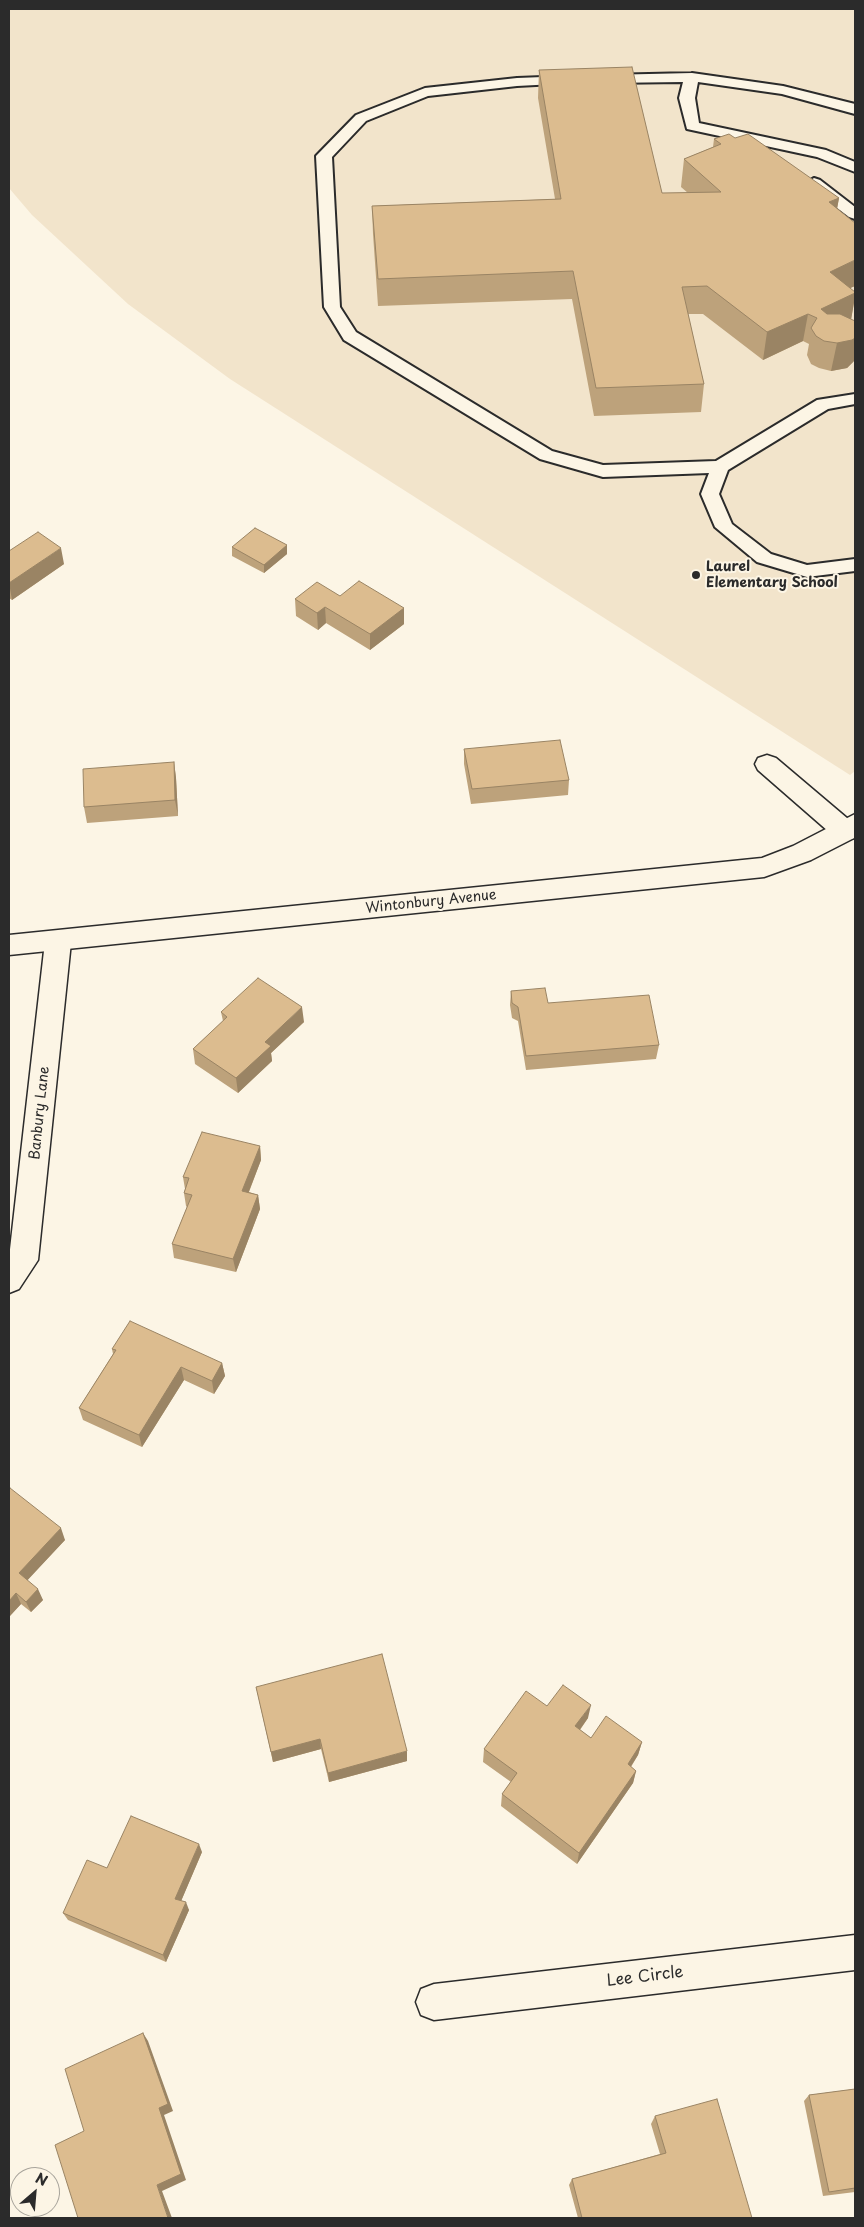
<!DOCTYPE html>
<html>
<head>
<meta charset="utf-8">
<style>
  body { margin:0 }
  #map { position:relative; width:864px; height:2227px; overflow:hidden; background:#fcf5e5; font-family:"Playpen Sans",sans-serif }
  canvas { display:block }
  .frame { position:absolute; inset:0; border:10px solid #2b2b2b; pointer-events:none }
  .north { position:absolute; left:10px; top:2167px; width:50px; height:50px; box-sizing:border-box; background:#fcf5e5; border:1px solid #a8a49b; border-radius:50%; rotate:27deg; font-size:14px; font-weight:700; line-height:20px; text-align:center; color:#2b2b2b }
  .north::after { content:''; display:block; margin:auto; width:18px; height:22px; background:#2b2b2b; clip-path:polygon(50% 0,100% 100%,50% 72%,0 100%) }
</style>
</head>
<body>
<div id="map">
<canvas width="864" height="2227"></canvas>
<div class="frame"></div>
<div class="north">N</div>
</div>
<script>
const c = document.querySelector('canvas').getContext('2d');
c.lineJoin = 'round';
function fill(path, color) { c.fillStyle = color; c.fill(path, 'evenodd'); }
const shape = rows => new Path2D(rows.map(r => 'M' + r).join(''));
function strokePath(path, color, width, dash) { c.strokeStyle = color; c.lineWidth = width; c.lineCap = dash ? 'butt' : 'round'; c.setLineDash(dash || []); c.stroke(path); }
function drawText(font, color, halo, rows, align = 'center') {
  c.font = font + ' "Playpen Sans",sans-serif'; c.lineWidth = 4; c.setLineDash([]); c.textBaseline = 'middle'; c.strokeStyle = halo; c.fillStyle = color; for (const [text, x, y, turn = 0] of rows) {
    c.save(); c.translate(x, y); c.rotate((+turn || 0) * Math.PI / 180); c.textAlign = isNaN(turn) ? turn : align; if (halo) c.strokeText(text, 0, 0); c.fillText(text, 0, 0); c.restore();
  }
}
const built = shape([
  [9,9,855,9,855,771,850,775,230,379,128,304,32,215,9,188]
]);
const service = shape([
  [692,73,783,86,855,104,855,114,782,94,698,82,695,98,699,123,826,150,855,162,855,172,817,157,687,129,679,98,683,82,606,83,599,79,606,75,692,73],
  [569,76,576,80,574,83,517,86,428,96,366,121,332,157,340,307,356,332,552,451,603,465,716,461,817,400,855,394,855,404,828,409,728,470,719,494,732,524,771,554,807,565,855,559,855,571,807,577,757,562,715,527,701,494,709,473,603,477,540,459,344,340,324,307,316,156,356,115,425,88,517,78,569,76],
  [814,178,820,180,855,207,855,219,849,217,808,186,806,183,814,178]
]);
const minor = shape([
  [767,755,776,758,854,824,854,838,845,840,836,838,758,770,755,764,758,758,767,755],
  [58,932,67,935,71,942,38,1260,19,1289,9,1293,9,1258,45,942,49,935,58,932],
  [855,1935,855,1970,434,2020,421,2015,416,2002,421,1989,434,1984,855,1935]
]);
const tertiary = shape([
  [855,814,854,838,811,860,764,877,9,955,9,935,762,858,793,846,855,814]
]);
const wall = shape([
  [539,70,662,193,688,193,681,187,684,159,713,147,714,139,735,138,839,198,837,208,855,286,850,288,855,297,851,319,854,361,847,368,831,371,819,368,811,364,807,355,809,344,803,341,763,360,703,314,688,314,704,384,701,412,594,416,572,299,378,306,373,234,372,206,555,199,538,98],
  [287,545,287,554,264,573,232,556,232,547],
  [9,551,64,564,12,600,9,598],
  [340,596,404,608,404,624,370,650,326,623,318,630,296,616,295,599],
  [464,749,569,780,568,795,471,804,464,764],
  [174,762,176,778,178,816,87,823,84,807],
  [511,991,548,1003,659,1045,656,1059,526,1070,518,1021,512,1018,510,1005],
  [221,1012,304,1022,271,1053,272,1061,238,1093,195,1064,193,1049,223,1021],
  [260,1146,261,1160,249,1192,258,1195,260,1209,236,1272,174,1258,172,1244,187,1207,186,1206,184,1193,185,1189,183,1177],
  [112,1349,222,1363,225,1376,214,1394,184,1380,142,1447,83,1420,79,1408,113,1354],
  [9,1489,65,1540,27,1580,43,1600,31,1612,21,1604,9,1617],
  [256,1687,407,1761,329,1782,321,1749,273,1762],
  [547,1706,588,1718,580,1730,591,1738,642,1742,638,1755,631,1767,636,1771,633,1783,577,1864,501,1806,502,1794,511,1782,483,1762,484,1749],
  [202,1852,181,1901,189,1910,166,1962,68,1920,63,1913,107,1868],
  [855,2089,855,2192,823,2196,804,2101,809,2095],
  [655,2116,752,2218,578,2218,569,2185,572,2179,660,2154,651,2124]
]);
const shadedWall = shape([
  [839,198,834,226,829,202],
  [855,260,855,286,825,299,830,272],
  [855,293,855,297,851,320,816,337,821,309],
  [808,314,803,341,763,360,767,332],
  [855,338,855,355,854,361,847,368,831,371,837,343],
  [287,545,287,554,264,573,264,565],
  [61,548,64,564,12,600,9,583],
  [325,607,326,623,318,630,317,613],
  [404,608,404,624,370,650,370,634],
  [174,762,176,778,178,816,175,800],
  [302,1007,304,1022,271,1053,272,1061,238,1093,236,1078,265,1042],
  [260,1146,261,1160,244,1204,242,1191],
  [258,1195,260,1209,236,1272,233,1259],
  [222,1363,225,1376,214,1394,212,1381],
  [181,1367,184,1380,142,1447,139,1435],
  [61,1528,65,1540,24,1584,19,1573],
  [38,1589,43,1600,31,1612,26,1602],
  [16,1593,21,1604,9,1617,9,1601],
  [591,1705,588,1718,573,1739,575,1726],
  [320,1739,321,1749,273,1762,271,1752],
  [642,1742,638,1755,624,1777,628,1764],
  [407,1751,407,1761,329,1782,328,1773],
  [636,1771,633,1783,577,1864,579,1853],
  [199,1844,202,1852,179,1906,175,1899],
  [186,1902,189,1910,166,1962,163,1955],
  [143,2033,148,2041,173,2111,164,2115,186,2180,162,2191,172,2218,168,2218,157,2185,159,2108]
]);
const building = shape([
  [632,67,662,193,721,192,684,159,721,144,714,139,729,134,735,138,748,134,839,198,829,202,855,223,855,260,830,272,855,292,855,293,821,309,827,314,840,314,855,321,855,338,852,340,837,343,824,341,816,336,811,328,817,318,808,314,767,332,707,286,682,287,704,384,596,388,573,271,378,279,372,206,561,199,539,70,632,67],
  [255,528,287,545,264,565,232,547,255,528],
  [38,532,61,548,9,583,9,551,38,532],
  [359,581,404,608,370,634,325,607,317,613,295,599,317,582,340,596,359,581],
  [560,740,569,780,472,789,464,749,560,740],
  [174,762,175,800,84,807,83,769,174,762],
  [258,978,302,1007,265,1042,271,1046,236,1078,193,1049,227,1017,221,1012,258,978],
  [545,988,548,1003,649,995,659,1045,526,1056,518,1007,512,1003,511,991,545,988],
  [202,1132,260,1146,242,1191,258,1195,233,1259,172,1244,192,1195,184,1193,189,1178,183,1177,202,1132],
  [130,1321,222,1363,212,1381,181,1367,139,1435,79,1408,116,1350,112,1349,130,1321],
  [10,1488,61,1528,19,1573,38,1589,26,1602,16,1593,9,1601,9,1489,10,1488],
  [382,1654,407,1751,328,1773,320,1739,271,1752,256,1687,382,1654],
  [563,1685,591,1705,575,1726,591,1738,606,1716,642,1742,628,1764,636,1771,579,1853,502,1794,517,1773,484,1749,526,1691,547,1706,563,1685],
  [131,1816,199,1844,175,1899,186,1902,163,1955,63,1913,87,1860,107,1868,131,1816],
  [143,2033,168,2104,159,2108,181,2174,157,2185,168,2218,78,2218,55,2145,84,2131,65,2069,143,2033],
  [855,2089,855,2188,829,2192,809,2095,855,2089],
  [717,2099,752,2218,582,2218,572,2179,666,2153,655,2116,717,2099]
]);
const markers = [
  [696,575,5,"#2b2b2b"]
];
const poiNames = [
  ["Laurel",706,567],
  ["Elementary School",706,583]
];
const streetNames = [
  ["Wintonbury Avenue",431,902,-6],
  ["Banbury Lane",40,1113,-84]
];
const nearStreetnames = [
  ["Lee Circle",645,1977,-7]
];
fill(built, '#f2e4cb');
strokePath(service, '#2b2b2b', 4);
strokePath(minor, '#2b2b2b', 3);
strokePath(tertiary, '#2b2b2b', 3);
fill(service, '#fcf5e5');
fill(minor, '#fcf5e5');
fill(tertiary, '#fcf5e5');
fill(wall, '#bda27b');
fill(shadedWall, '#9a8464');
fill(building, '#dcbc8f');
strokePath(building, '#9a8464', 1);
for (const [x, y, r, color] of markers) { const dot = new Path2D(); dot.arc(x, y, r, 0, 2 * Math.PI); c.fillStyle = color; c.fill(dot); strokePath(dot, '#fcf5e5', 2); }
drawText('bold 14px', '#2b2b2b', '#fcf5e5', poiNames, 'left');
drawText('14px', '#2b2b2b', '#fcf5e5', streetNames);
drawText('16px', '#2b2b2b', '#fcf5e5', nearStreetnames);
</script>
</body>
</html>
